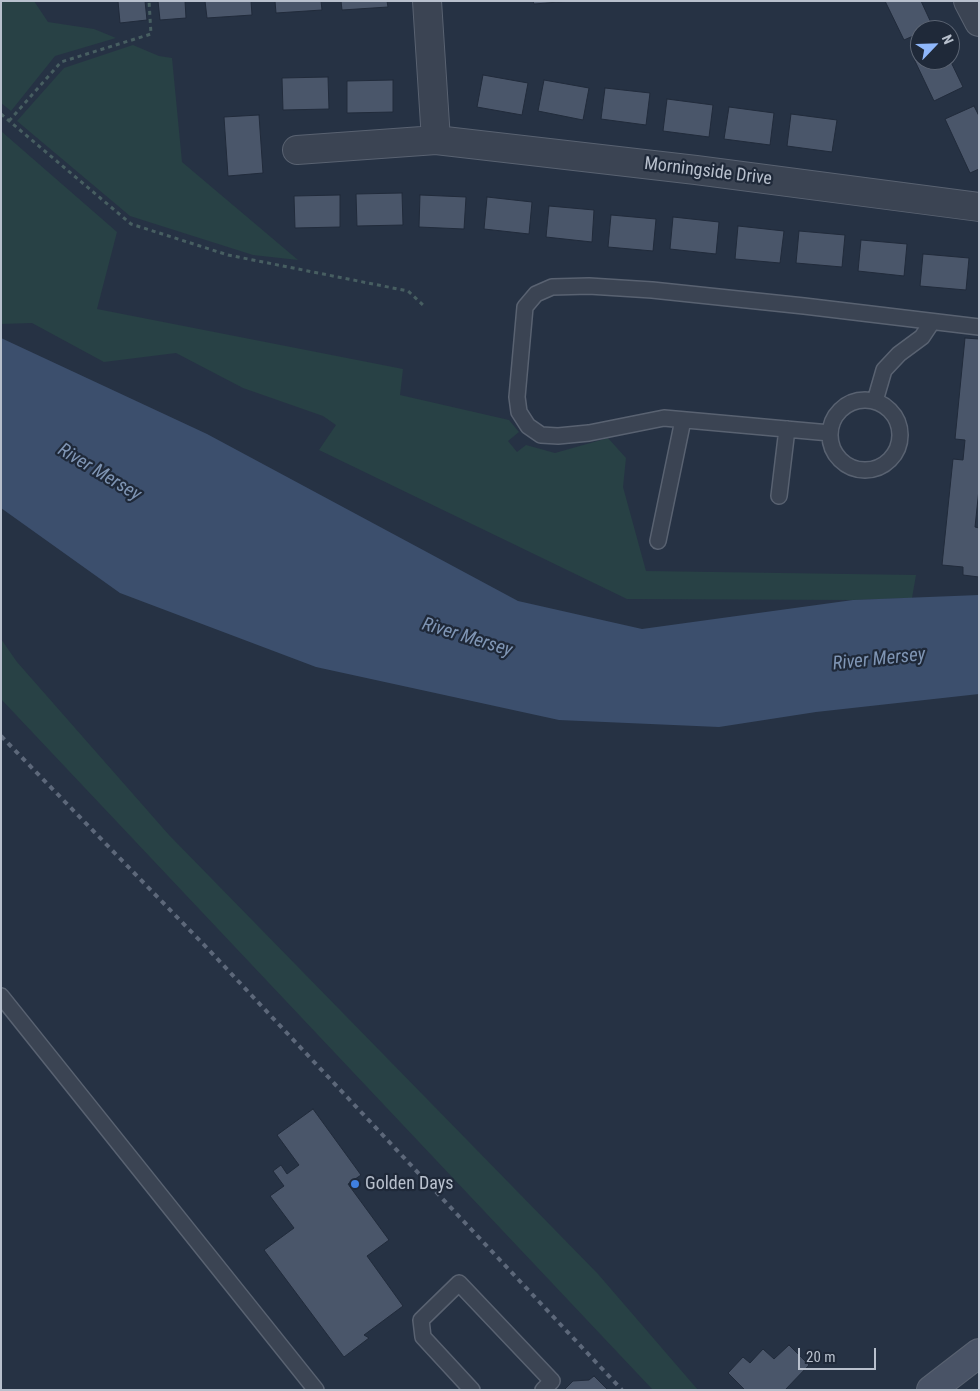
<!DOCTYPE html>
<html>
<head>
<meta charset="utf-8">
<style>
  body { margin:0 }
  #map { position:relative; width:980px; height:1391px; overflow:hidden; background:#263244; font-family:"Roboto Condensed",sans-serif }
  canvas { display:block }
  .frame { position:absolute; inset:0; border:2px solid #b8c0cd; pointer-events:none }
  .north { position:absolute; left:910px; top:20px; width:50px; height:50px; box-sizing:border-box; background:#1f2939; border:1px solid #5c6574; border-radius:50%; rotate:66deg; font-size:14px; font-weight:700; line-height:20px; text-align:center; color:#b8c0cd }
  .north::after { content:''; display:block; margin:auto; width:18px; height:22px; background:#8fb7fb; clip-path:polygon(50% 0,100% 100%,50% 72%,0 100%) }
  .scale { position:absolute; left:798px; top:1348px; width:78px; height:22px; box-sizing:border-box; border:2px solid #b8c0cd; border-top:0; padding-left:6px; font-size:15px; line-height:18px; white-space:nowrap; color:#b8c0cd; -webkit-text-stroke:4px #1f2939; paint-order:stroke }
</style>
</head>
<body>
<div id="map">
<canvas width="980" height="1391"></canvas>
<div class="frame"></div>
<div class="north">N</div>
<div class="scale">20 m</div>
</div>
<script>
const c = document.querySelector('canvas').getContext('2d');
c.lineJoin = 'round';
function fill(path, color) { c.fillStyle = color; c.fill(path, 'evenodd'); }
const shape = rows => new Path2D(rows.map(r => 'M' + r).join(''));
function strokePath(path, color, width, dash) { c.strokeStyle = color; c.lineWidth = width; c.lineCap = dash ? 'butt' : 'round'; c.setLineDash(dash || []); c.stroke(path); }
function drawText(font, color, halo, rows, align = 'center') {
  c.font = font + ' "Roboto Condensed",sans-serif'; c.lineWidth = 4.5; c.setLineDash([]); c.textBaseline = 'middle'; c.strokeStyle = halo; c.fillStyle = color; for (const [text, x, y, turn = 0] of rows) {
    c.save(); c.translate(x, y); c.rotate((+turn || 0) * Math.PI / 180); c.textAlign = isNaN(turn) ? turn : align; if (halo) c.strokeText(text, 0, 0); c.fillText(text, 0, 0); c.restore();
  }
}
const green = shape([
  [1,1,34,1,48,22,94,29,116,38,55,56,11,111,1,103],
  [133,45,159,56,172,58,182,162,298,260,253,255,130,216,17,121,64,68],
  [1,131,117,232,97,309,403,369,400,395,509,420,519,432,508,441,517,452,526,445,555,453,608,438,626,458,623,487,646,571,916,575,912,598,853,600,627,599,319,450,336,425,323,416,243,388,176,353,104,362,32,323,1,324],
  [1,639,17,662,169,835,598,1274,698,1390,653,1390,1,699]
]);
const water = shape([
  [1,338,207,434,518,601,642,629,853,600,979,595,979,694,816,712,719,727,559,720,316,667,120,593,1,508]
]);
const building = shape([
  [118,1,145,1,147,20,120,23,118,1],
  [158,1,185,1,186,18,160,20,158,1],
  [205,1,251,1,252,15,207,18,205,1],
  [275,1,321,1,322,10,276,13,275,1],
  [341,1,387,1,388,7,342,10,341,1],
  [533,1,571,1,534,4,533,1],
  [885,1,921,1,933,27,920,30,920,33,904,40,885,1],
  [920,57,920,60,950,60,963,87,934,101,914,59,920,57],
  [483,75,528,83,522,115,477,107,483,75],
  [328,77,329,109,283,110,282,78,328,77],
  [393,80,393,112,347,113,347,81,393,80],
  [544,80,589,88,583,120,538,111,544,80],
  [605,88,650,93,646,125,601,119,605,88],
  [667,99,713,105,709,137,663,131,667,99],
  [974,106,979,116,979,169,970,173,945,119,974,106],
  [729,107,774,113,770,145,724,139,729,107],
  [791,114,837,120,832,152,787,146,791,114],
  [259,115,263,173,228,176,224,117,259,115],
  [402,193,403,225,357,226,356,194,402,193],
  [340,195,340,227,295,228,294,196,340,195],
  [420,195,466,197,464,229,419,227,420,195],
  [487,197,532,202,529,234,484,229,487,197],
  [549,206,594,210,592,242,546,237,549,206],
  [611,215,656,219,653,251,608,247,611,215],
  [673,217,719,222,716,254,670,249,673,217],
  [738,226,784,231,780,263,735,259,738,226],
  [799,231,845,235,842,267,796,263,799,231],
  [861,240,907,244,904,276,858,271,861,240],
  [923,254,969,258,966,290,920,286,923,254],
  [965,338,979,339,979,489,975,527,979,528,979,577,963,575,963,567,942,565,953,459,963,460,965,440,955,439,965,338],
  [313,1109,361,1175,348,1184,389,1240,367,1256,403,1306,364,1335,369,1338,344,1357,264,1250,294,1228,270,1196,284,1186,273,1171,281,1165,287,1174,299,1165,277,1135,313,1109],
  [789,1345,809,1365,785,1390,745,1390,728,1373,743,1357,750,1363,763,1349,774,1359,789,1345],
  [594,1376,608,1390,564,1390,573,1381,589,1380,594,1376]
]);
const path = shape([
  [1,114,131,224,228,255,408,291,423,305],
  [9,121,61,62,151,34,149,1]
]);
const lane = shape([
  '830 435a35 35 0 1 1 70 0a35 35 0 1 1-70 0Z',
  [875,401,884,370,899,354,922,337,932,322],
  [830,433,664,418,589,433,558,436,541,435,528,426,519,412,517,397,525,307,536,294,552,287,589,286,652,290,804,306,979,327],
  [779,496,787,429],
  [658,541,683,420],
  [1,996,316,1390],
  [472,1390,423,1337,421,1320,459,1283,552,1381,543,1390]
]);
const street = shape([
  [427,1,436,140],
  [968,1,979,22],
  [297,150,436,140,696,170,979,207]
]);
const secondary = shape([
  [931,1390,979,1353]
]);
const rail = shape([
  [1,736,209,950,622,1390]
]);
const markers = [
  [355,1184,5,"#3f7fe0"]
];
const streetNames = [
  ["Morningside Drive",708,172,7]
];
const poiNames = [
  ["Golden Days",365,1184]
];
const waterNames = [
  ["River Mersey",99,473,31],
  ["River Mersey",467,638,17],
  ["River Mersey",879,660,-6]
];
fill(green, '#284145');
fill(water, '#3c4f6d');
fill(building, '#4a566a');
strokePath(building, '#212b3b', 1);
strokePath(lane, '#596271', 18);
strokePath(street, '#596271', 30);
strokePath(secondary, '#596271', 30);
strokePath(path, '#475e61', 3, [4, 4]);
strokePath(lane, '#3b4453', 15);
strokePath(street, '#3b4453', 28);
strokePath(secondary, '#495366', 28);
strokePath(rail, '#5d687a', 4, [5, 5]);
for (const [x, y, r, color] of markers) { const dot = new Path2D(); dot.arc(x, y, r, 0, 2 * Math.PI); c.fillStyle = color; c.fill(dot); strokePath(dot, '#1f2939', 2); }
drawText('18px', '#b8c0cd', '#1f2939', streetNames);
drawText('18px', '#b8c0cd', '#1f2939', poiNames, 'left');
drawText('italic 19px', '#7f95b4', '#1f2939', waterNames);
</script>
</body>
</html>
